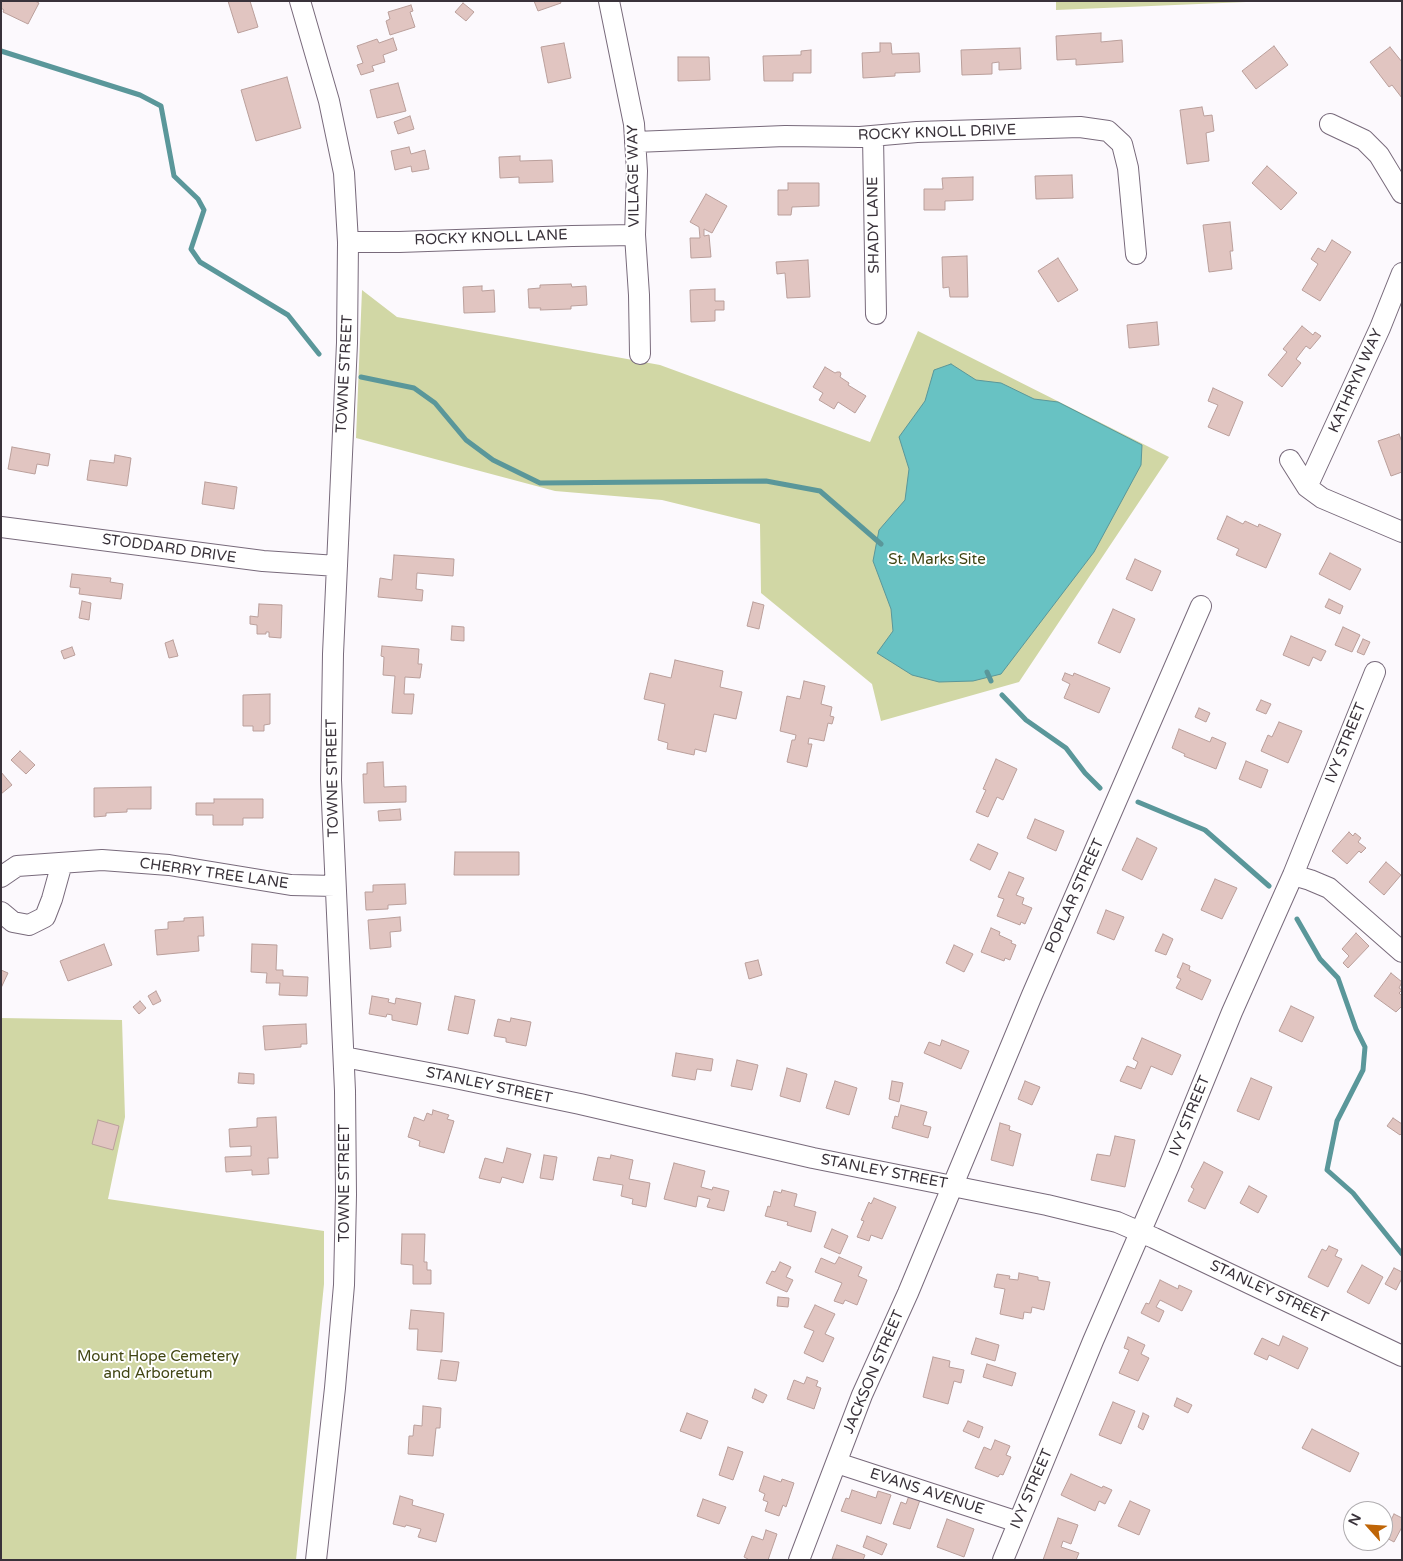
<!DOCTYPE html>
<html>
<head>
<meta charset="utf-8">
<style>
  body { margin:0 }
  #map { position:relative; width:1403px; height:1561px; overflow:hidden; background:#fcf9fd; font-family:"Varela Round",sans-serif }
  canvas { display:block }
  .frame { position:absolute; inset:0; border:2px solid #39323a; pointer-events:none }
  .north { position:absolute; left:1343px; top:1501px; width:50px; height:50px; box-sizing:border-box; background:#fff; border:1px solid #b0adb0; border-radius:50%; rotate:296deg; font-size:14px; font-weight:700; line-height:20px; text-align:center; color:#39323a }
  .north::after { content:''; display:block; margin:auto; width:18px; height:22px; background:#bf6507; clip-path:polygon(50% 0,100% 100%,50% 72%,0 100%) }
</style>
</head>
<body>
<div id="map">
<canvas width="1403" height="1561"></canvas>
<div class="frame"></div>
<div class="north">N</div>
</div>
<script>
const c = document.querySelector('canvas').getContext('2d');
c.lineJoin = 'round';
function fill(path, color) { c.fillStyle = color; c.fill(path, 'evenodd'); }
const shape = rows => new Path2D(rows.map(r => 'M' + r).join(''));
function strokePath(path, color, width, dash) { c.strokeStyle = color; c.lineWidth = width; c.lineCap = dash ? 'butt' : 'round'; c.setLineDash(dash || []); c.stroke(path); }
function drawText(font, color, halo, rows, align = 'center') {
  c.font = font + ' "Varela Round",sans-serif'; c.lineWidth = 4; c.setLineDash([]); c.textBaseline = 'middle'; c.strokeStyle = halo; c.fillStyle = color; for (const [text, x, y, turn = 0] of rows) {
    c.save(); c.translate(x, y); c.rotate((+turn || 0) * Math.PI / 180); c.textAlign = isNaN(turn) ? turn : align; if (halo) c.strokeText(text, 0, 0); c.fillText(text, 0, 0); c.restore();
  }
}
const green = shape([
  [1056,1,1270,1,1056,10],
  [362,290,397,317,660,365,870,442,918,331,1169,457,1019,682,881,721,872,684,761,593,760,524,662,500,555,491,356,438],
  [1,1018,122,1020,125,1117,108,1199,324,1231,324,1284,296,1560,1,1560]
]);
const water = shape([
  [951,364,976,380,1001,383,1034,399,1058,402,1142,445,1141,465,1094,552,1001,674,973,681,939,682,912,675,877,653,893,631,891,609,873,561,879,530,905,500,909,469,899,437,925,401,934,370,951,364]
]);
const stream = shape([
  [1,51,140,95,161,106,174,176,198,199,204,210,191,249,200,262,288,315,319,354],
  [361,377,414,388,435,403,466,440,493,460,540,483,766,481,820,491,881,544],
  [987,672,991,681],
  [1002,695,1026,720,1066,748,1085,773,1100,788],
  [1138,802,1205,830,1269,886],
  [1297,919,1320,959,1338,978,1356,1029,1365,1047,1363,1070,1337,1121,1327,1170,1353,1193,1402,1254]
]);
const building = shape([
  [1,1,35,1,39,3,28,24,3,12,4,10,1,8,1,1],
  [228,1,250,1,258,27,238,33,228,1],
  [534,1,560,1,561,3,538,11,534,1],
  [463,3,474,12,466,21,455,12,463,3],
  [411,5,413,11,410,12,415,27,390,35,386,21,390,19,388,12,411,5],
  [1101,33,1101,42,1122,40,1123,62,1076,65,1076,59,1057,60,1056,36,1101,33],
  [393,38,397,50,383,55,385,62,372,66,374,71,361,75,357,65,363,63,357,46,377,39,379,43,393,38],
  [564,43,571,78,548,83,541,47,564,43],
  [880,43,891,43,892,54,919,53,920,72,895,73,895,76,863,78,862,53,880,52,880,43],
  [1274,46,1288,65,1256,89,1242,71,1274,46],
  [1390,47,1402,62,1402,98,1392,85,1389,87,1370,62,1390,47],
  [1020,48,1021,69,999,70,999,62,992,63,992,74,962,75,961,50,1020,48],
  [811,50,811,73,793,73,793,81,764,81,763,56,801,55,801,51,811,50],
  [678,57,709,57,710,80,678,81,678,57],
  [287,77,301,128,256,141,241,90,287,77],
  [398,83,406,111,377,118,370,90,398,83],
  [1202,107,1204,116,1212,115,1214,131,1206,133,1209,161,1187,164,1180,110,1202,107],
  [410,116,414,129,398,134,394,122,410,116],
  [409,147,411,154,425,150,429,169,412,172,411,166,395,170,391,151,409,147],
  [520,156,520,161,552,160,553,182,519,183,519,177,500,178,499,157,520,156],
  [1267,166,1297,193,1281,210,1252,183,1267,166],
  [1072,175,1073,198,1036,199,1035,176,1072,175],
  [973,177,973,200,945,201,945,210,924,210,924,189,943,189,942,178,973,177],
  [788,183,819,183,819,206,792,207,791,215,778,215,778,190,788,190,788,183],
  [706,194,727,206,712,233,704,229,704,236,709,235,711,257,691,258,690,238,700,238,699,227,690,222,706,194],
  [1230,222,1233,251,1230,251,1232,269,1209,272,1203,225,1230,222],
  [1332,240,1351,252,1320,301,1302,290,1318,264,1311,259,1318,248,1325,252,1332,240],
  [967,256,968,297,950,297,949,287,943,288,942,257,967,256],
  [1058,258,1078,290,1058,302,1038,271,1058,258],
  [808,260,810,297,787,298,785,273,777,274,776,262,808,260],
  [571,284,572,287,586,286,587,305,571,306,571,309,540,310,541,308,529,308,528,289,540,288,540,285,571,284],
  [482,286,482,291,494,290,495,312,464,313,463,287,482,286],
  [715,289,715,301,724,301,724,310,715,310,715,321,691,322,690,290,715,289],
  [1157,322,1159,345,1129,348,1127,325,1157,322],
  [1302,326,1313,335,1315,332,1321,336,1310,349,1306,346,1296,359,1301,363,1282,387,1268,375,1287,352,1283,349,1302,326],
  [825,367,835,373,837,372,840,372,841,374,840,377,849,383,848,385,866,396,855,413,838,402,834,409,819,400,823,393,813,387,825,367],
  [1213,388,1243,402,1229,436,1208,427,1218,405,1208,401,1213,388],
  [1399,434,1402,442,1402,472,1391,476,1378,441,1399,434],
  [12,447,50,454,48,466,37,464,35,474,8,469,12,447],
  [115,455,131,458,127,486,87,480,90,460,114,463,115,455],
  [205,482,237,487,234,509,202,504,205,482],
  [1227,516,1243,524,1245,521,1258,527,1259,524,1281,534,1266,568,1236,555,1239,549,1217,539,1227,516],
  [1330,553,1361,569,1350,590,1319,574,1330,553],
  [394,555,454,559,453,576,417,573,416,589,423,590,422,601,378,597,380,578,392,580,394,555],
  [1135,559,1161,571,1152,591,1126,579,1135,559],
  [72,574,111,578,110,582,123,584,121,599,79,594,80,588,70,587,72,574],
  [1329,599,1343,606,1340,614,1325,607,1329,599],
  [82,601,91,603,89,620,79,618,82,601],
  [753,602,764,605,759,629,747,626,753,602],
  [259,604,282,605,281,638,269,637,269,632,266,632,266,634,257,634,257,625,250,624,250,616,258,617,259,604],
  [1113,609,1135,619,1120,653,1098,643,1113,609],
  [452,626,464,627,464,641,451,640,452,626],
  [1343,627,1360,635,1352,652,1335,645,1343,627],
  [1291,636,1326,651,1321,661,1313,657,1309,666,1283,655,1291,636],
  [1363,639,1370,642,1364,655,1357,652,1363,639],
  [173,640,178,656,169,658,165,643,173,640],
  [382,646,419,649,418,664,422,664,420,678,405,677,404,694,414,694,412,714,392,713,395,676,383,675,384,657,381,656,382,646],
  [72,647,75,655,64,659,61,651,72,647],
  [675,660,723,671,720,687,742,692,736,719,714,714,706,752,695,749,694,755,667,749,668,743,658,740,665,704,644,699,650,673,671,678,675,660],
  [1065,673,1073,676,1074,673,1110,688,1099,713,1064,698,1070,684,1062,680,1065,673],
  [804,681,825,686,821,704,832,707,830,716,834,717,832,724,828,723,824,741,809,738,808,744,812,744,807,767,787,762,792,740,795,740,796,735,780,731,787,696,800,699,804,681],
  [270,694,270,724,264,725,264,731,253,731,253,726,243,726,243,695,270,694],
  [1261,700,1271,704,1266,714,1256,710,1261,700],
  [1199,708,1210,713,1206,722,1195,717,1199,708],
  [1279,722,1302,731,1288,763,1261,751,1268,735,1272,737,1279,722],
  [1179,729,1210,742,1212,737,1226,743,1216,769,1184,756,1185,754,1172,748,1179,729],
  [20,751,35,765,26,774,11,760,20,751],
  [996,759,1017,769,1003,800,997,797,988,817,976,812,986,790,983,789,996,759],
  [1246,761,1268,770,1261,788,1239,779,1246,761],
  [383,762,384,787,406,786,406,802,364,803,363,774,367,774,367,763,383,762],
  [1,772,12,785,1,794,1,772],
  [151,787,151,809,127,809,127,812,106,813,106,816,94,817,94,788,151,787],
  [214,799,263,799,263,818,243,818,243,825,213,825,213,815,196,815,196,803,214,803,214,799],
  [400,809,401,820,379,821,378,811,400,809],
  [1035,819,1064,831,1056,851,1027,838,1035,819],
  [1349,832,1353,836,1355,833,1361,838,1358,842,1366,848,1361,853,1359,851,1347,864,1332,851,1349,832],
  [1137,838,1157,848,1142,880,1122,870,1137,838],
  [978,844,998,853,990,870,970,860,978,844],
  [455,852,519,852,519,875,454,875,455,852],
  [1386,862,1401,875,1384,895,1369,882,1386,862],
  [1009,872,1024,878,1016,895,1024,898,1022,904,1032,908,1025,924,1021,922,1020,925,997,916,1004,899,998,897,1009,872],
  [1215,879,1237,888,1222,919,1201,910,1215,879],
  [405,884,406,904,388,905,388,909,366,910,365,892,373,892,373,885,405,884],
  [1106,910,1124,917,1114,940,1097,933,1106,910],
  [203,917,204,936,198,936,199,951,157,955,155,930,168,929,168,922,184,921,184,918,203,917],
  [400,917,401,931,390,932,391,947,370,949,368,920,400,917],
  [991,928,1000,932,999,935,1012,941,1011,943,1016,945,1010,960,1005,958,1004,961,981,952,991,928],
  [1356,933,1369,946,1348,968,1343,963,1349,956,1342,949,1356,933],
  [1163,934,1173,939,1166,955,1155,951,1163,934],
  [104,944,112,965,68,981,60,961,104,944],
  [252,944,277,945,276,970,283,970,283,976,308,977,307,996,279,995,280,983,266,983,267,973,251,972,252,944],
  [954,945,973,954,964,972,946,963,954,945],
  [758,960,762,975,749,979,745,963,758,960],
  [1183,963,1190,966,1189,970,1211,980,1202,1000,1176,988,1181,979,1177,977,1183,963],
  [1,970,8,973,1,988,1,970],
  [1391,973,1402,982,1399,988,1402,990,1399,993,1402,996,1402,1006,1396,1012,1374,996,1391,973],
  [156,991,161,1001,153,1005,148,996,156,991],
  [372,996,389,999,388,1002,395,1004,396,998,421,1003,417,1025,392,1020,392,1015,387,1014,386,1017,369,1014,372,996],
  [455,996,475,1000,468,1034,448,1030,455,996],
  [140,1001,146,1008,139,1014,133,1007,140,1001],
  [1291,1006,1314,1017,1302,1042,1279,1031,1291,1006],
  [511,1018,531,1022,526,1046,506,1042,506,1038,494,1036,498,1019,510,1022,511,1018],
  [306,1024,307,1044,301,1044,301,1047,265,1050,263,1026,306,1024],
  [1142,1038,1181,1055,1172,1075,1151,1066,1141,1089,1120,1081,1127,1066,1135,1069,1138,1062,1133,1059,1142,1038],
  [942,1040,969,1051,961,1069,924,1053,929,1042,940,1046,942,1040],
  [676,1053,713,1059,711,1071,697,1069,695,1080,672,1076,676,1053],
  [737,1060,758,1065,752,1090,731,1086,737,1060],
  [787,1068,807,1074,800,1102,780,1096,787,1068],
  [239,1073,254,1074,254,1084,238,1083,239,1073],
  [1251,1078,1272,1087,1259,1120,1237,1111,1251,1078],
  [835,1081,857,1088,849,1115,826,1108,835,1081],
  [892,1081,903,1083,899,1102,889,1099,892,1081],
  [1025,1081,1040,1087,1032,1105,1018,1099,1025,1081],
  [901,1105,927,1112,923,1125,931,1127,928,1138,892,1128,895,1116,898,1117,901,1105],
  [433,1110,449,1115,447,1119,454,1121,444,1153,419,1146,420,1141,408,1137,414,1117,424,1121,427,1113,432,1115,433,1110],
  [276,1117,278,1158,268,1158,269,1174,252,1175,252,1170,226,1172,225,1157,251,1156,251,1146,230,1147,229,1129,257,1127,257,1118,276,1117],
  [1393,1118,1402,1124,1402,1133,1400,1135,1387,1126,1393,1118],
  [98,1120,119,1126,113,1150,92,1144,98,1120],
  [1000,1123,1010,1126,1009,1130,1021,1134,1013,1166,991,1160,1000,1123],
  [1115,1136,1135,1140,1125,1187,1091,1180,1097,1154,1110,1156,1115,1136],
  [507,1148,531,1154,523,1183,502,1177,500,1183,479,1178,485,1158,503,1163,507,1148],
  [544,1155,557,1157,553,1180,540,1178,544,1155],
  [611,1155,633,1160,629,1179,650,1183,646,1207,632,1204,633,1199,621,1196,623,1185,593,1180,598,1157,610,1159,611,1155],
  [1204,1162,1223,1172,1205,1209,1188,1201,1194,1189,1191,1187,1204,1162],
  [674,1163,705,1171,701,1187,712,1190,713,1187,729,1191,724,1211,707,1207,710,1199,698,1196,696,1207,664,1199,674,1163],
  [1249,1186,1267,1196,1258,1213,1240,1203,1249,1186],
  [782,1190,797,1194,794,1206,816,1212,811,1232,787,1225,788,1222,765,1216,768,1206,770,1207,774,1191,781,1193,782,1190],
  [874,1198,896,1207,882,1239,871,1235,869,1241,857,1237,864,1221,861,1220,869,1202,871,1204,874,1198],
  [832,1229,848,1236,840,1254,824,1247,832,1229],
  [402,1234,425,1234,424,1262,427,1262,427,1270,431,1270,431,1284,413,1284,413,1265,401,1264,402,1234],
  [1329,1246,1338,1250,1335,1256,1342,1259,1328,1287,1308,1277,1322,1249,1326,1251,1329,1246],
  [839,1257,862,1267,858,1276,867,1280,857,1305,845,1300,843,1304,834,1301,842,1283,815,1272,821,1258,835,1264,839,1257],
  [780,1262,791,1267,786,1277,793,1280,787,1292,766,1283,772,1271,775,1272,780,1262],
  [1362,1265,1383,1277,1369,1304,1347,1292,1362,1265],
  [1394,1268,1402,1272,1402,1278,1396,1290,1385,1284,1394,1268],
  [1019,1273,1038,1277,1038,1280,1050,1282,1044,1310,1032,1307,1031,1313,1024,1312,1023,1319,1000,1314,1005,1289,994,1287,997,1274,1010,1276,1009,1279,1018,1280,1019,1273],
  [1160,1280,1178,1289,1179,1285,1192,1291,1182,1311,1160,1300,1156,1307,1164,1311,1159,1322,1141,1313,1146,1303,1149,1304,1160,1280],
  [778,1297,789,1298,788,1307,777,1306,778,1297],
  [815,1305,835,1314,825,1334,834,1338,823,1362,804,1353,814,1331,804,1327,815,1305],
  [411,1310,444,1313,442,1352,417,1350,418,1329,409,1329,411,1310],
  [1283,1336,1308,1348,1298,1369,1269,1355,1267,1360,1254,1354,1262,1338,1279,1346,1283,1336],
  [1128,1337,1145,1345,1141,1354,1149,1358,1138,1381,1119,1373,1129,1350,1124,1348,1128,1337],
  [976,1338,999,1345,995,1361,971,1354,976,1338],
  [933,1357,950,1361,949,1367,964,1370,961,1383,954,1381,948,1404,923,1397,933,1357],
  [441,1360,459,1362,456,1381,438,1379,441,1360],
  [987,1364,1016,1373,1012,1386,983,1377,987,1364],
  [807,1377,818,1381,816,1386,821,1388,814,1409,787,1399,794,1380,804,1384,807,1377],
  [755,1389,767,1395,763,1403,752,1398,755,1389],
  [1177,1398,1192,1405,1188,1413,1174,1406,1177,1398],
  [1113,1402,1135,1411,1121,1444,1099,1435,1113,1402],
  [423,1406,441,1408,440,1428,436,1428,433,1456,408,1454,409,1436,413,1436,414,1425,422,1426,423,1406],
  [687,1413,708,1421,701,1439,680,1431,687,1413],
  [1143,1413,1149,1416,1143,1430,1138,1427,1143,1413],
  [968,1421,983,1427,979,1438,963,1431,968,1421],
  [1312,1429,1359,1453,1350,1472,1302,1448,1312,1429],
  [995,1440,1010,1446,1006,1455,1011,1457,1003,1475,1000,1474,998,1477,975,1468,984,1447,991,1450,995,1440],
  [728,1447,743,1452,733,1480,719,1475,728,1447],
  [1071,1474,1102,1488,1103,1486,1112,1490,1105,1504,1099,1501,1095,1511,1061,1495,1071,1474],
  [764,1476,781,1482,782,1479,794,1483,786,1507,783,1505,779,1516,765,1511,768,1502,763,1500,765,1494,759,1491,764,1476],
  [852,1490,876,1498,878,1491,891,1495,881,1524,841,1511,846,1498,849,1499,852,1490],
  [910,1493,921,1497,910,1529,893,1524,901,1502,906,1504,910,1493],
  [400,1496,413,1500,412,1505,444,1514,436,1542,418,1537,421,1529,406,1525,405,1527,393,1524,400,1496],
  [703,1499,726,1507,719,1524,697,1516,703,1499],
  [1130,1501,1150,1510,1139,1535,1118,1526,1130,1501],
  [1394,1514,1402,1518,1402,1527,1394,1542,1383,1536,1394,1514],
  [1058,1518,1078,1525,1071,1544,1063,1541,1061,1547,1079,1553,1076,1560,1043,1560,1058,1518],
  [947,1519,974,1529,964,1557,937,1547,947,1519],
  [766,1530,777,1534,768,1560,748,1560,748,1559,744,1557,752,1536,763,1540,766,1530],
  [867,1536,887,1544,882,1555,863,1547,867,1536],
  [837,1545,865,1555,863,1560,832,1559,837,1545]
]);
const street = shape([
  [300,1,329,101,344,173,348,242,347,343,333,654,331,780,345,1091,346,1195,344,1285,335,1388,316,1560],
  [609,1,634,124,637,171,635,235,639,295,640,354],
  [1330,124,1364,140,1379,155,1402,193],
  [873,136,876,314],
  [635,142,785,136,860,137,917,132,1080,127,1108,131,1122,144,1128,168,1136,254],
  [348,242,399,242,572,236,635,235],
  [1290,460,1307,487,1322,498,1402,532],
  [1307,487,1380,328,1402,273],
  [1,527,263,561,337,566],
  [1293,875,1310,880,1329,888,1402,952],
  [1,877,17,866,102,860,169,865,291,885,335,886],
  [1,912,13,922,29,925,45,917,52,899,62,863],
  [344,1057,455,1078,580,1104,813,1158,1047,1205,1117,1222,1154,1238,1402,1356],
  [837,1463,1018,1522],
  [799,1560,862,1395,908,1293,1032,995,1201,606],
  [1003,1560,1093,1341,1169,1166,1232,1012,1293,875,1375,672]
]);
const streetNames = [
  ["ROCKY KNOLL DRIVE",937,133,-2],
  ["VILLAGE WAY",634,176,-91],
  ["SHADY LANE",874,225,-91],
  ["ROCKY KNOLL LANE",491,238,-2],
  ["TOWNE STREET",345,374,-87],
  ["KATHRYN WAY",1356,381,-66],
  ["STODDARD DRIVE",169,549,8],
  ["IVY STREET",1346,743,-68],
  ["TOWNE STREET",333,778,-91],
  ["CHERRY TREE LANE",214,874,8],
  ["POPLAR STREET",1075,896,-66],
  ["STANLEY STREET",489,1086,12],
  ["IVY STREET",1190,1116,-68],
  ["STANLEY STREET",884,1172,11],
  ["TOWNE STREET",345,1183,-90],
  ["STANLEY STREET",1269,1292,25],
  ["JACKSON STREET",874,1372,-67],
  ["IVY STREET",1032,1489,-67],
  ["EVANS AVENUE",927,1492,18]
];
const parkNames = [
  ["St. Marks Site",937,560],
  ["Mount Hope Cemetery",158,1357],
  ["and Arboretum",158,1374]
];
fill(green, '#d1d7a5');
fill(water, '#68c2c3');
strokePath(water, '#5a979a', 1);
strokePath(stream, '#5a979a', 5);
fill(building, '#e1c5c1');
strokePath(building, '#ba9f9b', 1);
strokePath(street, '#786a7b', 22);
strokePath(street, '#fff', 20);
drawText('15px', '#39323a', '#fff', streetNames);
drawText('15px', '#414513', '#fff', parkNames);
</script>
</body>
</html>
